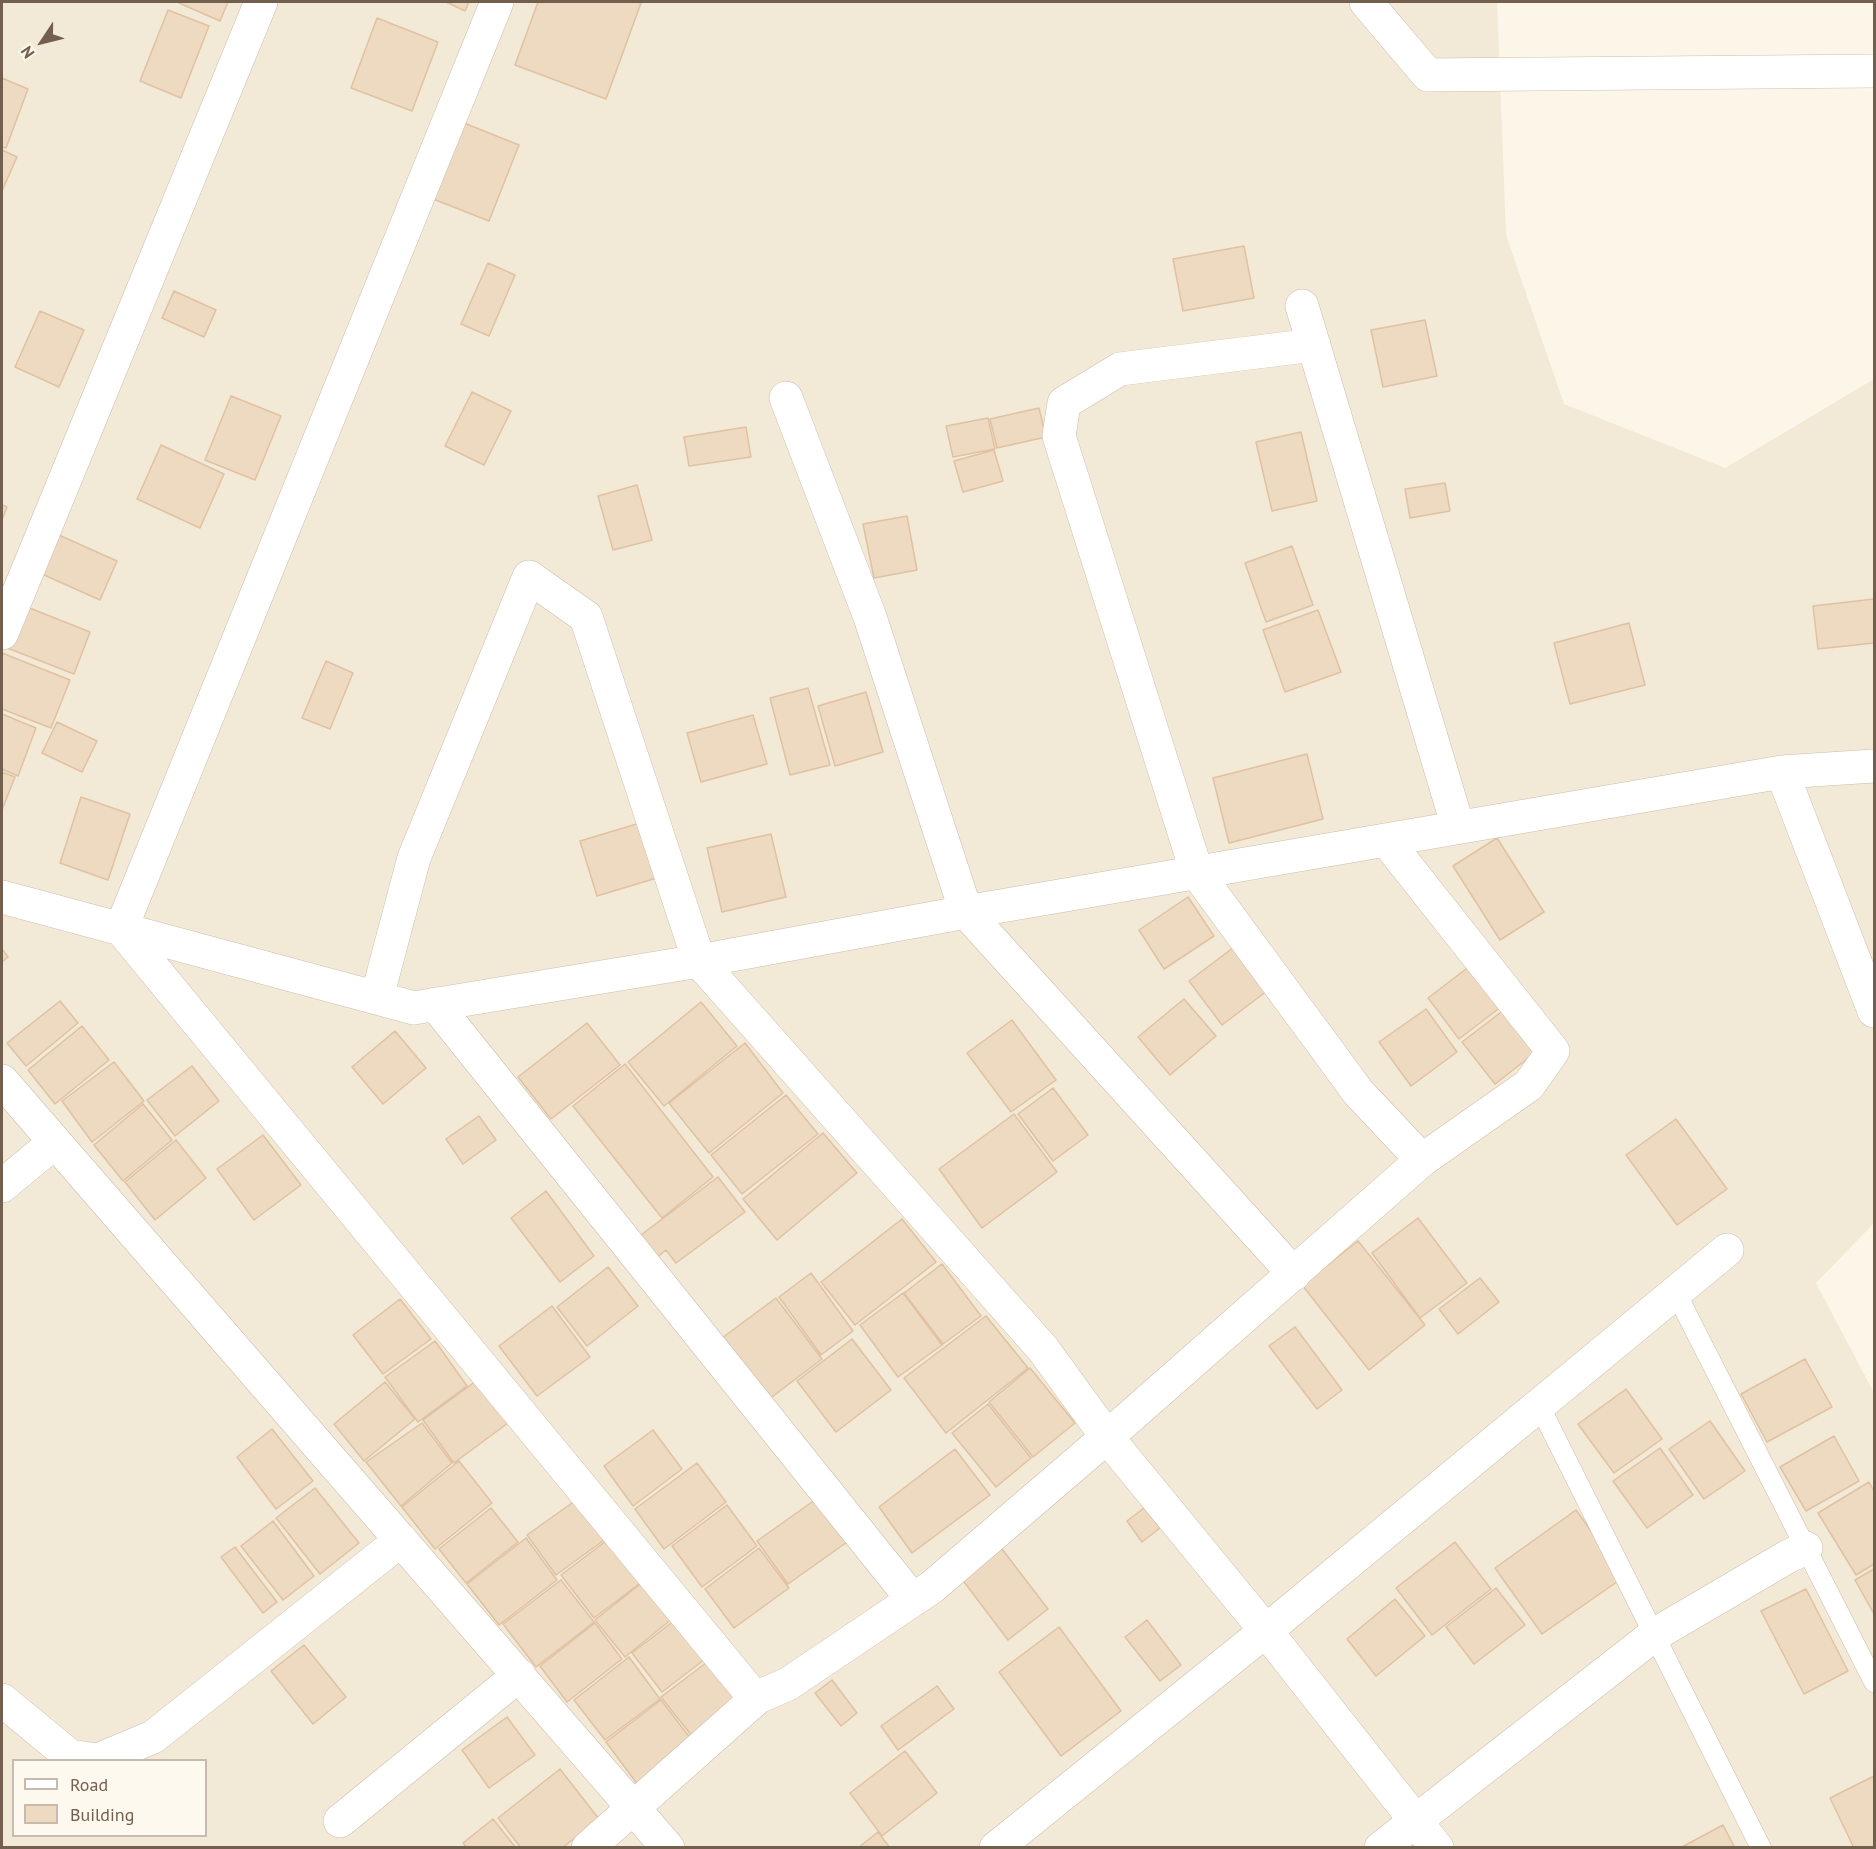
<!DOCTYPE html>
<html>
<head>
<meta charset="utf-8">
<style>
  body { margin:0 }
  #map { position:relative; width:1876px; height:1849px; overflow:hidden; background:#fbf6e8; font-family:"PT Sans",sans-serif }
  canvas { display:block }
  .frame { position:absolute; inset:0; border:3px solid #735f4e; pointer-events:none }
  .legend { position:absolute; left:12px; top:1759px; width:195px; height:78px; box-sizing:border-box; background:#fef9ee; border:2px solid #c6bbae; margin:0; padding:8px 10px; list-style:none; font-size:18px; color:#735f4e }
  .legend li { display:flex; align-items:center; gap:12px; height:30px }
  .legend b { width:30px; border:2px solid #c6bbae }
  .north { position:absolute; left:12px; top:12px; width:60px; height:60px; -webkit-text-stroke:4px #fef9ee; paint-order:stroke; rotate:235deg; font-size:16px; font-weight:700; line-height:24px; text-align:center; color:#735f4e }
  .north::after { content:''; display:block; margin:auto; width:21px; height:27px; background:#735f4e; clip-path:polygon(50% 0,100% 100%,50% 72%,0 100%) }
</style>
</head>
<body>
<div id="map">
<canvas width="1876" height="1849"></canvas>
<div class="frame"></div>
<ul class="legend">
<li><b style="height:8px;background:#fff"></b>Road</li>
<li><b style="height:16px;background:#eed9c1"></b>Building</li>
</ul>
<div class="north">N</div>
</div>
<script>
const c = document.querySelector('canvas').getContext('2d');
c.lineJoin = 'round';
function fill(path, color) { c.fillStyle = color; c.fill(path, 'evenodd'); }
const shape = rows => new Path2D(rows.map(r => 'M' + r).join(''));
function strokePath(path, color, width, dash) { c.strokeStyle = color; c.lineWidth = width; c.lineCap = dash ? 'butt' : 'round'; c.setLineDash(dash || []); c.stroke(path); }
const residential = shape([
  [2,2,1497,2,1506,235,1564,404,1725,468,1874,379,1874,1223,1816,1283,1874,1393,1874,1847,2,1848],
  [14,1760,206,1760,206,1836,14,1836]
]);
const building = shape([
  [179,2,228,2,220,21,179,3,179,2],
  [446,2,469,2,465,11,446,2],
  [538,2,636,2,641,3,606,99,515,65,538,2],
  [168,10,209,26,181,98,140,81,168,10],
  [377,18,438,42,412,111,351,88,377,18],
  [2,78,28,89,6,148,2,147,2,78],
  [459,121,519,145,489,221,428,197,459,121],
  [2,150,17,157,2,191,2,150],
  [1244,246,1254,298,1183,311,1173,259,1244,246],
  [488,263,515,275,489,336,461,324,488,263],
  [174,291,216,310,204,337,162,318,174,291],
  [40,311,84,330,59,387,15,367,40,311],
  [1425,320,1437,376,1383,387,1371,330,1425,320],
  [472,392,511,411,484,465,445,446,472,392],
  [231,396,281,416,255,480,205,460,231,396],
  [1039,408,1046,437,997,448,990,419,1039,408],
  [988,418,995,449,953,457,946,426,988,418],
  [746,427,751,457,689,466,684,437,746,427],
  [1301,432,1317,501,1272,511,1256,442,1301,432],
  [161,445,224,474,200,528,137,499,161,445],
  [994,450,1003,481,963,492,954,461,994,450],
  [1445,483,1450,511,1410,518,1405,489,1445,483],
  [637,485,652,540,613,550,598,496,637,485],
  [2,505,7,507,2,520,2,505],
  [907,516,917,570,874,578,863,524,907,516],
  [50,531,117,561,100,600,33,570,50,531],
  [1292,546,1313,605,1266,622,1245,563,1292,546],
  [1874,599,1874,643,1818,649,1813,606,1874,599],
  [17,603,90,632,74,674,2,646,17,603],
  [1318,610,1341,672,1285,692,1263,630,1318,610],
  [1629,623,1645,685,1570,704,1554,643,1629,623],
  [2,653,70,680,51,728,2,709,2,653],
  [326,661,353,673,330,729,302,718,326,661],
  [808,688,830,765,790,775,770,698,808,688],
  [866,692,883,752,835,766,818,706,866,692],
  [2,714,36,728,18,776,2,769,2,714],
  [753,715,767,764,701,782,687,733,753,715],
  [57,722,97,741,82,772,42,753,57,722],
  [1307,754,1323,819,1229,843,1213,778,1307,754],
  [2,772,15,777,2,810,2,772],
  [81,797,130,814,108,880,60,863,81,797],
  [653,819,670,874,597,896,580,841,653,819],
  [771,834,786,897,722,912,707,848,771,834],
  [1497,838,1544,912,1500,940,1453,866,1497,838],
  [1188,897,1214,936,1164,969,1139,930,1188,897],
  [1238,944,1271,988,1222,1025,1189,981,1238,944],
  [2,949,8,957,2,962,2,949],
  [1479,959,1510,1000,1459,1039,1428,998,1479,959],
  [1184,999,1216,1036,1170,1075,1138,1037,1184,999],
  [60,1001,78,1023,26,1066,7,1043,60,1001],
  [701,1002,737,1046,664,1106,628,1062,701,1002],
  [1513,1003,1545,1045,1495,1084,1462,1042,1513,1003],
  [1426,1009,1457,1052,1411,1086,1379,1042,1426,1009],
  [1012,1020,1056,1080,1011,1112,967,1053,1012,1020],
  [587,1023,620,1065,551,1119,518,1077,587,1023],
  [82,1026,109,1060,55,1104,28,1070,82,1026],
  [395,1031,426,1068,383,1104,352,1067,395,1031],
  [745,1043,783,1093,709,1153,669,1103,745,1043],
  [114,1062,144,1101,92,1142,62,1101,114,1062],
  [625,1064,713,1177,662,1218,573,1106,625,1064],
  [192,1066,219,1101,175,1136,147,1100,192,1066],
  [1053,1088,1088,1135,1053,1161,1018,1114,1053,1088],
  [786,1095,818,1134,742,1194,711,1155,786,1095],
  [143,1104,172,1140,123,1181,94,1145,143,1104],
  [1014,1114,1057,1172,982,1228,939,1169,1014,1114],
  [479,1116,496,1140,463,1164,446,1139,479,1116],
  [1676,1119,1727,1189,1677,1225,1626,1155,1676,1119],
  [823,1133,857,1173,777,1240,743,1199,823,1133],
  [263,1135,301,1185,254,1220,217,1169,263,1135],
  [176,1140,206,1178,155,1220,125,1182,176,1140],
  [718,1177,745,1212,676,1263,666,1250,654,1260,637,1238,718,1177],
  [546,1191,594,1256,560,1282,511,1218,546,1191],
  [1418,1218,1467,1283,1420,1318,1372,1253,1418,1218],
  [902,1219,936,1262,855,1325,821,1282,902,1219],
  [1358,1241,1425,1325,1369,1370,1302,1285,1358,1241],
  [942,1264,981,1316,943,1344,904,1293,942,1264],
  [608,1267,638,1306,587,1346,557,1307,608,1267],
  [811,1273,853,1331,821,1355,779,1297,811,1273],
  [1480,1278,1499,1302,1458,1334,1439,1309,1480,1278],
  [903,1293,942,1345,898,1377,860,1325,903,1293],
  [776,1298,822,1359,768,1400,722,1338,776,1298],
  [400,1299,431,1339,383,1374,353,1335,400,1299],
  [552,1306,590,1357,537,1396,499,1346,552,1306],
  [986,1316,1028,1368,946,1433,904,1378,986,1316],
  [1295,1327,1342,1390,1317,1409,1269,1346,1295,1327],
  [852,1339,891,1390,836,1432,797,1381,852,1339],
  [435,1341,467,1386,418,1422,385,1377,435,1341],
  [1805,1359,1832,1407,1767,1442,1741,1394,1805,1359],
  [1030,1368,1075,1423,1033,1457,989,1402,1030,1368],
  [476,1381,508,1423,454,1463,423,1420,476,1381],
  [385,1382,415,1419,364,1461,334,1424,385,1382],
  [1626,1389,1662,1439,1614,1473,1578,1424,1626,1389],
  [988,1404,1031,1458,996,1487,952,1433,988,1404],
  [1710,1421,1745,1471,1704,1499,1669,1449,1710,1421],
  [422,1423,452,1463,401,1506,366,1462,422,1423],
  [272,1429,313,1481,276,1509,237,1457,272,1429],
  [653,1430,682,1469,633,1506,604,1466,653,1430],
  [1834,1436,1859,1481,1806,1511,1780,1467,1834,1436],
  [1660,1448,1693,1495,1647,1528,1613,1481,1660,1448],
  [955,1449,990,1495,912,1553,879,1507,955,1449],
  [459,1461,492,1503,435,1549,402,1507,459,1461],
  [697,1463,726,1502,664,1549,635,1509,697,1463],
  [1869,1482,1874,1491,1874,1564,1856,1575,1818,1513,1869,1482],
  [315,1488,359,1543,320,1574,276,1518,315,1488],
  [586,1493,615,1532,556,1575,527,1535,586,1493],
  [819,1497,850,1540,788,1584,757,1541,819,1497],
  [727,1505,757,1546,702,1587,672,1546,727,1505],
  [491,1508,518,1542,466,1583,439,1549,491,1508],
  [1144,1508,1160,1528,1142,1542,1127,1521,1144,1508],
  [1576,1510,1624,1577,1542,1634,1495,1568,1576,1510],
  [273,1521,314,1576,283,1600,241,1546,273,1521],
  [614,1535,647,1578,594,1618,561,1575,614,1535],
  [992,1536,1048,1609,1008,1640,952,1566,992,1536],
  [526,1538,557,1580,499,1625,467,1584,526,1538],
  [1455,1542,1491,1589,1432,1635,1396,1588,1455,1542],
  [235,1547,277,1602,263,1613,221,1557,235,1547],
  [759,1548,789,1588,734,1628,705,1589,759,1548],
  [1874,1569,1874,1614,1855,1580,1874,1569],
  [561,1580,594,1622,536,1667,503,1624,561,1580],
  [644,1581,673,1618,625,1657,595,1620,644,1581],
  [1496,1588,1525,1625,1474,1664,1446,1627,1496,1588],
  [1806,1589,1848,1671,1804,1694,1761,1611,1806,1589],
  [1395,1599,1425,1636,1376,1676,1347,1639,1395,1599],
  [683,1614,713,1653,662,1692,632,1653,683,1614],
  [1147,1620,1181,1665,1160,1681,1125,1637,1147,1620],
  [595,1623,622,1659,567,1702,540,1666,595,1623],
  [1059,1627,1121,1711,1061,1756,999,1672,1059,1627],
  [304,1645,346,1697,313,1724,271,1671,304,1645],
  [719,1653,754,1697,696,1741,661,1697,719,1653],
  [629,1657,660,1699,605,1740,574,1700,629,1657],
  [832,1680,857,1713,841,1726,815,1693,832,1680],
  [937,1686,954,1709,898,1750,881,1726,937,1686],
  [661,1700,697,1747,641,1789,606,1742,661,1700],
  [507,1717,535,1755,489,1788,462,1750,507,1717],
  [905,1751,937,1793,882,1836,850,1793,905,1751],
  [560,1769,599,1819,562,1848,521,1848,498,1818,560,1769],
  [1874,1776,1874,1848,1854,1848,1830,1798,1874,1776],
  [493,1819,516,1848,467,1848,463,1843,493,1819],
  [1723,1825,1735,1848,1680,1848,1723,1825],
  [878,1832,890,1848,858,1848,878,1832]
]);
const lane = shape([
  [1676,1293,1874,1682],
  [1539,1405,1761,1848]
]);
const street = shape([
  [497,2,121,929,754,1697],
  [1366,2,1428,75,1874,71],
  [1302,306,1458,827],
  [1314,345,1120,369,1064,403,1059,436,1197,873,1358,1092,1422,1160],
  [786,398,870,617,966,912,1294,1274],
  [2,633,261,2],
  [1782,772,1874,1011],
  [2,897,414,1008,699,961,966,912,1782,772,1874,766],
  [377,997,414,858,529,577,586,617,699,961,1043,1349,1107,1437,1266,1631,1437,1848],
  [435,1004,913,1600],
  [2,1081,668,1848],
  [2,1186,55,1142],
  [2,1700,70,1756,96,1760],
  [98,1760,153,1737,401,1540],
  [340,1821,519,1675],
  [588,1848,758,1697,788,1684,932,1587,1107,1437,1422,1160,1529,1085,1553,1051,1386,840],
  [996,1848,1273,1625,1727,1250],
  [1381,1848,1654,1635,1787,1557,1806,1548]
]);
fill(residential, '#f2e9d6');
fill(building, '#eed9c1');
strokePath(building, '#e0c2a3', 1.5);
strokePath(lane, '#ccbfae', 21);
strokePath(street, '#ccbfae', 34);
strokePath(lane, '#fff', 20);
strokePath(street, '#fff', 33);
</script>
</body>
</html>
